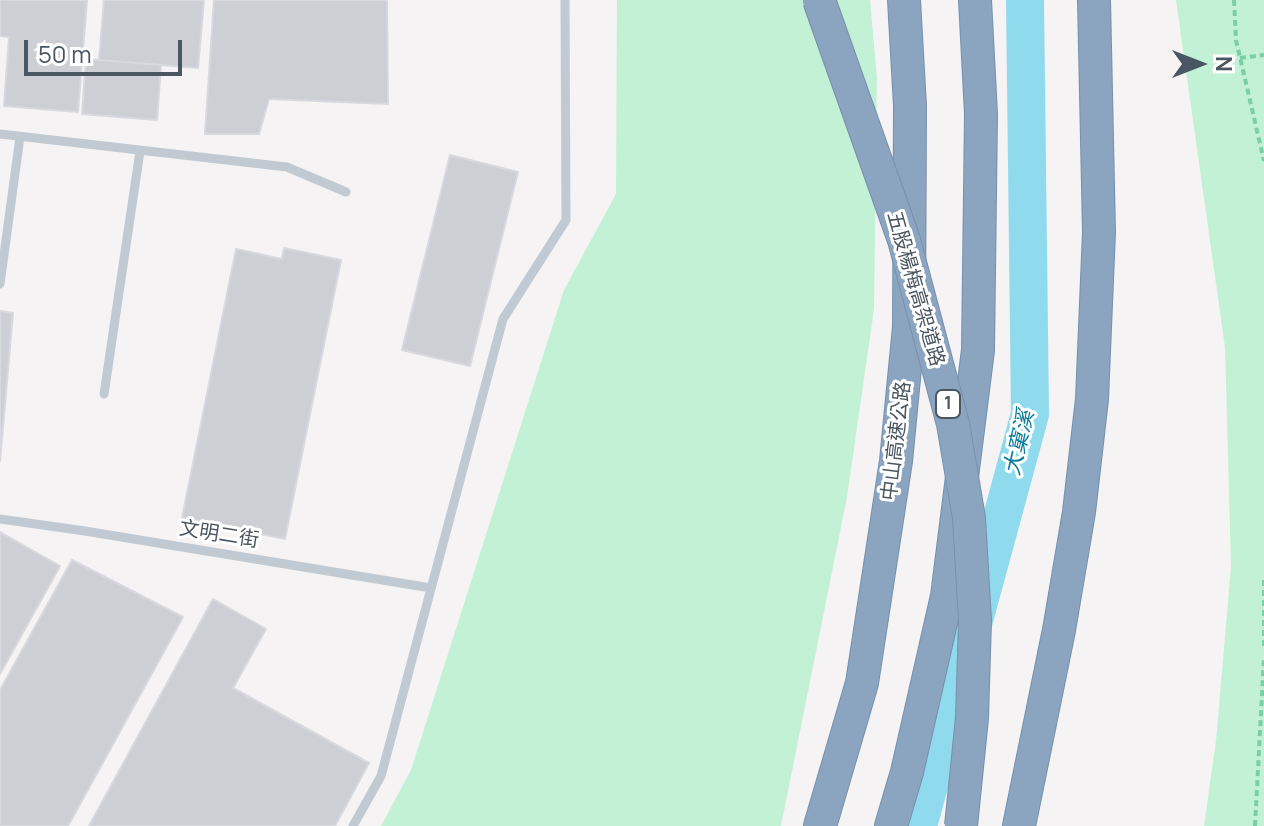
<!DOCTYPE html>
<html>
<head>
<meta charset="utf-8">
<style>
  body { margin:0 }
  #map { position:relative; width:1264px; height:826px; overflow:hidden; background:#f5f3f3; font-family:Manrope,sans-serif }
  canvas { display:block }
  .north { position:absolute; left:1160px; top:24px; width:80px; height:80px; -webkit-text-stroke:6px #fff; paint-order:stroke; rotate:90deg; font-size:22px; font-weight:700; line-height:32px; text-align:center; color:#4a5661 }
  .north::after { content:''; display:block; margin:auto; width:28px; height:36px; background:#4a5661; clip-path:polygon(50% 0,100% 100%,50% 72%,0 100%) }
  .scale { position:absolute; left:24px; top:40px; width:158px; height:36px; box-sizing:border-box; border:4px solid #4a5661; border-top:0; padding-left:10px; font-size:24px; line-height:28px; white-space:nowrap; color:#4a5661; -webkit-text-stroke:6px #fff; paint-order:stroke }
</style>
</head>
<body>
<div id="map">
<canvas width="1264" height="826"></canvas>
<div class="north">N</div>
<div class="scale">50 m</div>
</div>
<script>
const c = document.querySelector('canvas').getContext('2d');
c.lineJoin = 'round';
function fill(path, color) { c.fillStyle = color; c.fill(path, 'evenodd'); }
const shape = rows => new Path2D(rows.map(r => 'M' + r).join(''));
function strokePath(path, color, width, dash) { c.strokeStyle = color; c.lineWidth = width; c.lineCap = dash ? 'butt' : 'round'; c.setLineDash(dash || []); c.stroke(path); }
function drawText(font, color, halo, rows, align = 'center') {
  c.font = font + ' Manrope,"Noto Sans TC",sans-serif'; c.lineWidth = 6; c.setLineDash([]); c.textBaseline = 'middle'; c.strokeStyle = halo; c.fillStyle = color; for (const [text, x, y, turn = 0] of rows) {
    c.save(); c.translate(x, y); c.rotate((+turn || 0) * Math.PI / 180); c.textAlign = isNaN(turn) ? turn : align; if (halo) c.strokeText(text, 0, 0); c.fillText(text, 0, 0); c.restore();
  }
}
const green = shape([
  [617,0,870,0,877,78,874,309,847,497,781,826,381,826,411,770,564,290,616,194],
  [1176,0,1264,0,1264,826,1204,826,1216,741,1231,567,1225,347]
]);
const river = shape([
  [918,826,1030,414,1025,0]
]);
const building = shape([
  [0,0,87,0,78,112,4,106,9,37,0,36,0,0],
  [104,0,204,0,198,68,99,60,104,0],
  [214,0,387,0,388,104,269,99,259,134,205,134,214,0],
  [86,59,161,65,157,120,82,114,86,59],
  [450,155,518,172,470,366,402,350,450,155],
  [284,248,341,260,285,539,182,518,236,249,282,259,284,248],
  [0,311,13,313,0,461,0,311],
  [0,532,60,566,0,674,0,532],
  [72,560,183,617,68,826,0,826,0,690,72,560],
  [213,599,266,629,233,688,369,763,335,826,89,826,213,599]
]);
const path = shape([
  [1234,0,1236,40,1264,161],
  [1240,58,1264,55],
  [1264,580,1264,650],
  [1255,826,1264,657]
]);
const lane = shape([
  [0,134,287,167,346,192],
  [0,284,20,137],
  [104,394,140,151],
  [0,519,85,531,431,588],
  [353,826,381,776,503,319,566,220,565,0]
]);
const highway = shape([
  [820,826,862,683,896,461,909,327,910,106,904,0],
  [891,826,907,772,947,596,978,350,981,114,975,0],
  [1019,826,1059,630,1079,512,1092,399,1099,232,1094,0]
]);
const highwayBridge = shape([
  [819,0,904,240,953,424,969,518,975,620,972,718,961,826]
]);
const shields = [
  [948,404,24]
];
const shieldNames = [
  ["1",948,404]
];
const streetNames = [
  ["五股楊梅高架道路",915,289,74],
  ["中山高速公路",897,441,-83],
  ["文明二街",219,535,9]
];
const waterNames = [
  ["大窠溪",1020,443,-77]
];
fill(green, '#c3f1d5');
strokePath(river, '#90daee', 38);
fill(building, '#cdcfd5');
strokePath(building, '#d7d9de', 2);
strokePath(highway, '#7690ad', 34);
strokePath(path, '#7ad0a6', 4, [6, 4]);
strokePath(lane, '#c1cad2', 9);
strokePath(highway, '#8ba5c1', 32);
strokePath(highwayBridge, '#7690ad', 34, []);
strokePath(highwayBridge, '#8ba5c1', 32);
for (const [x, y, w] of shields) { const box = new Path2D(); box.roundRect(x - w / 2, y - 14, w, 28, 6); c.fillStyle = '#fff'; c.fill(box); strokePath(box, '#4a5661', 2); }
drawText('bold 18px', '#4a5661', null, shieldNames);
drawText('20px', '#4a5661', '#fff', streetNames);
drawText('italic 22px', '#0c7c9b', '#fff', waterNames);
</script>
</body>
</html>
